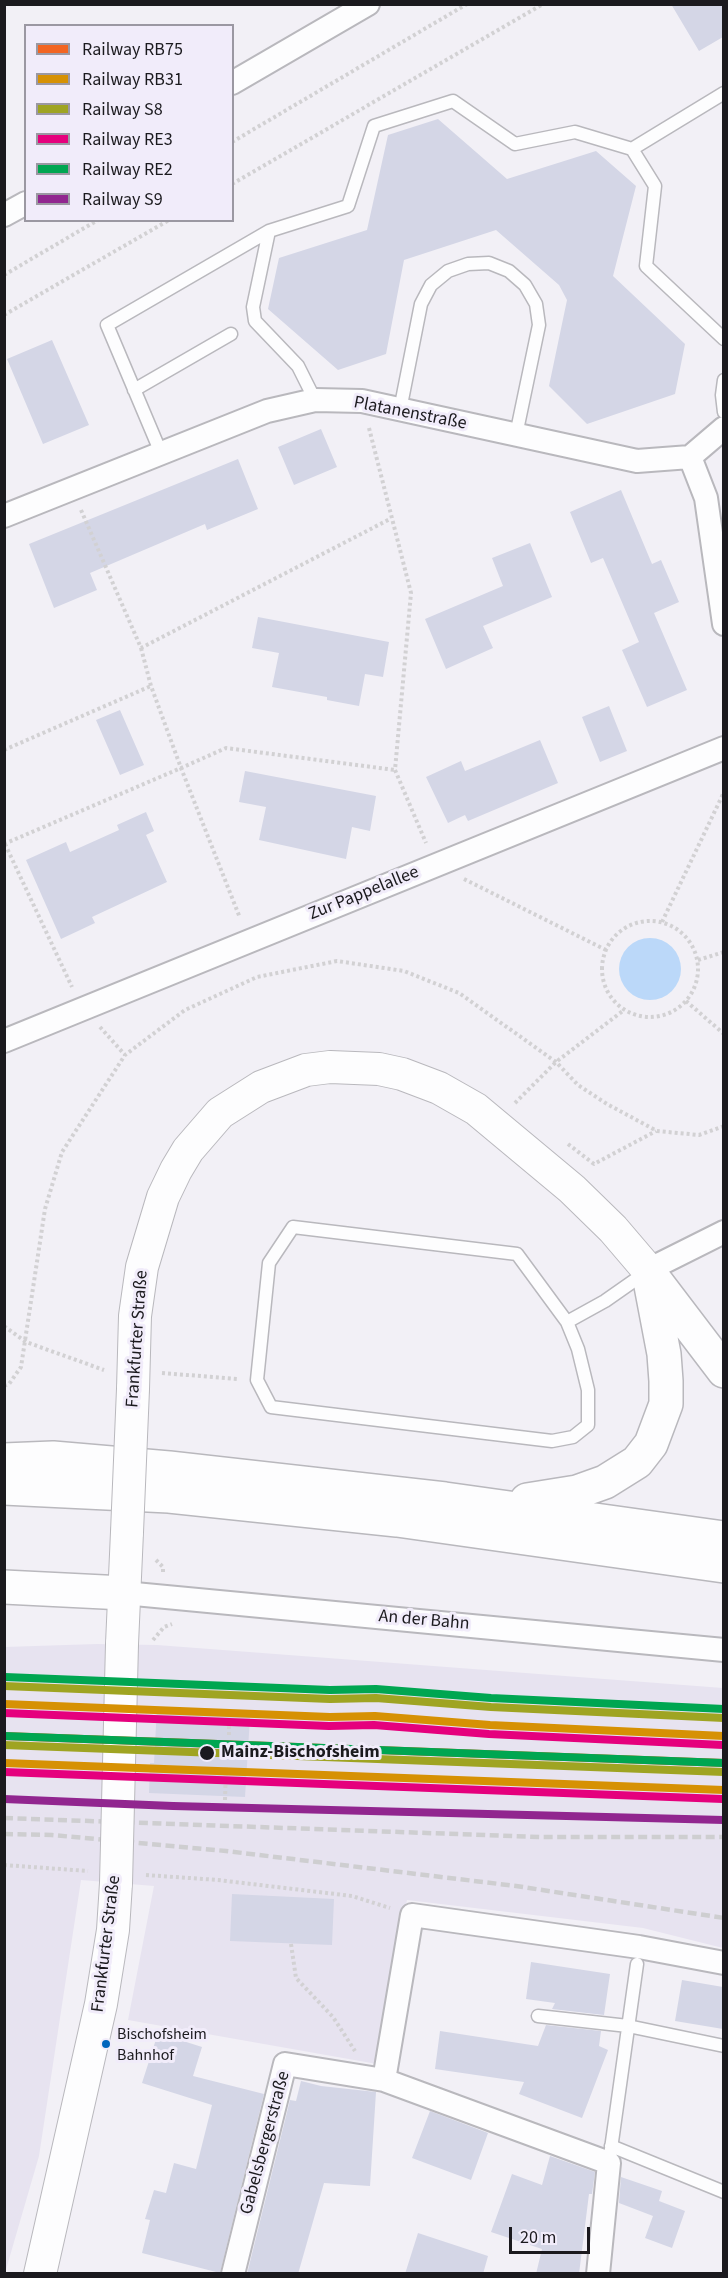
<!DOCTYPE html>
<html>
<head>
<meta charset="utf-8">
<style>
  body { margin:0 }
  #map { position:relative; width:728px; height:2278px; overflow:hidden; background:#f2f0f6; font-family:"Source Sans 3",sans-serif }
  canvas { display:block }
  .frame { position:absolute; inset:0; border:6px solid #1b1a1e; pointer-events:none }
  .legend { position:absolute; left:24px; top:24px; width:210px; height:198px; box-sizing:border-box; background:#f1ecfa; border:2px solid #9b98a2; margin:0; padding:8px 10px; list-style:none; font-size:18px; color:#1b1a1e }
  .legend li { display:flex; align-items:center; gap:12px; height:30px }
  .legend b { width:30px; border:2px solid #9b98a2 }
  .scale { position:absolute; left:509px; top:2227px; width:81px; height:27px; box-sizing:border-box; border:3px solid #1b1a1e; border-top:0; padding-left:8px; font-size:18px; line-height:21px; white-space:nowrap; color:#1b1a1e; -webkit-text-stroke:4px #f1ecfa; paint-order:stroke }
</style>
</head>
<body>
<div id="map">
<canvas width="728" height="2278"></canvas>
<div class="frame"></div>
<ul class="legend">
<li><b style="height:8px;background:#f26522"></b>Railway RB75</li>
<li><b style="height:8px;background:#d69104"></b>Railway RB31</li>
<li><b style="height:8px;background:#9fa422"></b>Railway S8</li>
<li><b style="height:8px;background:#e5007d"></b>Railway RE3</li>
<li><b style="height:8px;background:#00a651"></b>Railway RE2</li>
<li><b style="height:8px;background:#91268f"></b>Railway S9</li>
</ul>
<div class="scale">20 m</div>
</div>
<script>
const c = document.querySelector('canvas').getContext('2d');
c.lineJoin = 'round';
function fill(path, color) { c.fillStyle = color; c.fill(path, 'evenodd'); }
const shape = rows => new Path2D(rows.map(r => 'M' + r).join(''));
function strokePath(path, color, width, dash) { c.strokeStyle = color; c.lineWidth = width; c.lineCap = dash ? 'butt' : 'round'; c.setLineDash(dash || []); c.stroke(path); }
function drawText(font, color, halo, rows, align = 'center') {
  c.font = font + ' "Source Sans 3",sans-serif'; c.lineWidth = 6; c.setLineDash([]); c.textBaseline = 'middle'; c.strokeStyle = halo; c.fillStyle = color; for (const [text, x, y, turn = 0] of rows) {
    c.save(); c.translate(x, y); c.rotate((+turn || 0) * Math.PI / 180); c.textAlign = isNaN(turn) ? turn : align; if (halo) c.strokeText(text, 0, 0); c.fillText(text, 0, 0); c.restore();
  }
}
const built = shape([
  [97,1644,157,1645,723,1688,723,1948,643,1928,407,1900,377,2064,128,2020,154,1886,81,1880,39,2156,5,2273,4,1647]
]);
const water = shape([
  '619 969a31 31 0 1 1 62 0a31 31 0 1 1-62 0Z'
]);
const building = shape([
  [671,4,723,4,723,37,699,51],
  [438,119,507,179,596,151,636,186,613,276,685,344,675,394,587,424,549,386,567,300,559,285,496,230,404,260,386,354,338,370,268,309,279,258,367,230,388,135],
  [52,340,89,425,43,444,7,359],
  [321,429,337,467,294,485,278,447],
  [238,459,258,509,207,530,205,524,90,573,97,590,54,608,29,544],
  [621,490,652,564,661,560,679,602,654,613,687,690,647,707,622,650,639,642,603,558,591,563,570,512],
  [530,543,552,597,483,626,493,648,446,669,425,619,503,586,492,558],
  [258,617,389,642,383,677,365,674,359,706,327,700,327,697,272,687,279,653,252,648],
  [609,706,627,751,600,762,582,717],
  [120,710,144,765,120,775,96,720],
  [540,740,558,783,468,821,465,815,448,823,426,777,461,761,465,771],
  [245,771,376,796,370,831,352,827,346,859,259,840,266,807,239,802],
  [146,812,154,831,146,835,167,882,92,917,95,923,61,939,26,860,66,842,70,852,119,830,117,825],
  [157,1707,248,1711,247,1717,250,1717,245,1797,149,1793,150,1763,154,1763],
  [232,1894,334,1899,332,1945,230,1941],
  [531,1962,610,1974,604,2015,552,2009,555,2003,526,1999],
  [682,1980,723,1987,723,2029,675,2021],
  [546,2025,601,2031,599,2046,608,2050,582,2118,519,2094,524,2082,435,2069,440,2031,538,2046],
  [158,2033,202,2047,193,2076,264,2094,220,2273,142,2253,150,2220,145,2219,154,2190,166,2193,174,2163,196,2169,212,2105,142,2083],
  [301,2081,321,2086,376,2092,370,2186,324,2183,298,2274,247,2274,290,2100,296,2101],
  [430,2111,488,2133,471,2180,412,2158],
  [550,2156,595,2172,592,2194,589,2194,579,2274,536,2274,542,2249,491,2232,512,2174,542,2185],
  [621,2177,662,2191,659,2201,685,2211,672,2248,645,2238,653,2216,619,2203],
  [418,2233,488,2256,483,2274,405,2274]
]);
const path = shape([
  [232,142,467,4],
  [232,184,543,4],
  [4,275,98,220],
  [4,315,169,220],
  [369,428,411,593,395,770,426,843],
  [81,510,141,648,390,519],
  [141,648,151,686,181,768,226,748,395,770],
  [4,750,151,686],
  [4,844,181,768,240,918],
  [5,844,72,987],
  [464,879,606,950],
  '602 969a48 48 0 1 1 96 0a48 48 0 1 1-96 0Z',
  [662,922,724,792],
  [698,960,724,952],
  [686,1001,724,1034],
  [100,1027,125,1055],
  [515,1103,556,1062,624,1010],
  [568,1144,594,1164,656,1131],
  [4,1326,26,1342,104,1370],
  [162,1373,238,1379],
  [4,1386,9,1384,21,1367,45,1209,62,1152,125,1055,185,1010,257,977,337,961,404,971,459,993,556,1062,578,1085,607,1104,657,1131,699,1135,724,1126],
  [156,1560,163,1567,163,1573],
  [153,1640,164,1627,172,1624],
  [229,1723,247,1724],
  [306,1724,313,1725],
  [269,1725,272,1725],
  [229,1735,229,1709],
  [226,1781,246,1782],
  [267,1783,270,1783],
  [305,1784,311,1784],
  [225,1800,226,1766],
  [4,1865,88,1871],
  [146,1875,218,1880,352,1896,390,1908],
  [291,1944,296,1978,333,2017,355,2051]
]);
const lane = shape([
  [632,149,724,93],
  [269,231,253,307,255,321,298,366,315,400],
  [724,380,722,395,724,412],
  [134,390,231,334],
  [400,410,421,304,431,285,448,271,468,264,489,263,509,271,525,285,536,304,539,325,516,435],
  [161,453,107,325,269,231,348,206,374,126,453,101,515,144,575,132,632,149,655,186,646,266,724,339],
  [293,1227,517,1254,567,1322,578,1349,588,1390,588,1425,573,1437,552,1441,271,1407,257,1380,269,1263,293,1227],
  [567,1322,605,1301,645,1273],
  [538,2016,628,2026,724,2046],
  [611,2146,724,2192],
  [609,2163,637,1964]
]);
const street = shape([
  [232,83,368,4],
  [4,215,26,203],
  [690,457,706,498,724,624],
  [690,457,724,428],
  [4,516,267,411,315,400,362,401,637,461,690,457],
  [4,1041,724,748],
  [648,1270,724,1232],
  [124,1593,724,1650],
  [384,2080,412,1915,639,1947,724,1963],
  [233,2274,285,2064,384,2080,609,2163,598,2274]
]);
const secondary = shape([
  [133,1389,135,1316,142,1267,163,1197,176,1170,188,1150,220,1113,261,1087,306,1070,330,1067,379,1069,402,1074,439,1088,476,1109,572,1189,613,1229,648,1270],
  [122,1644,127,1532],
  [40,2274,101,2004,113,1930,116,1883]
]);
const highway = shape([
  [654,1279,724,1371],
  [4,1460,53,1458,169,1468,445,1499,724,1538],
  [4,1488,169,1496,397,1520,724,1566],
  [527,1500,577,1492,605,1482,637,1462,651,1444,666,1404,666,1381,664,1354,648,1270],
  [4,1587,124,1593]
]);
const rail = shape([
  [4,1818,540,1837,724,1837],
  [4,1834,52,1835,226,1851,516,1886,724,1918]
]);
const secondaryBridge = shape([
  [127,1532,133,1389],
  [116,1883,122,1644]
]);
const rail1 = shape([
  [4,1736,724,1763]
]);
const rail2 = shape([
  [4,1704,330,1717,375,1716,490,1725,724,1736],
  [4,1763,724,1790]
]);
const rail3 = shape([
  [4,1686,330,1699,376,1698,491,1707,724,1718],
  [4,1745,724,1772]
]);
const rail4 = shape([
  [4,1713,329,1726,374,1725,489,1734,723,1745],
  [4,1772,723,1799]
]);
const rail5 = shape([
  [5,1677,330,1690,376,1689,491,1698,724,1709],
  [5,1736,724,1763]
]);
const rail6 = shape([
  [4,1799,173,1806,724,1820]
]);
const markers = [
  [207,1753,8,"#1b1a1e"],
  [106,2044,5,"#0065bd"]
];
const busNames = [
  ["Bischofsheim",117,2035],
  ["Bahnhof",117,2056]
];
const streetNames = [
  ["Platanenstraße",410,414,11],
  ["Zur Pappelallee",364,894,-22],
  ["Frankfurter Straße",138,1339,-86],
  ["An der Bahn",424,1621,5],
  ["Frankfurter Straße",107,1944,-83],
  ["Gabelsbergerstraße",266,2143,-75]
];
const stopNames = [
  ["Mainz-Bischofsheim",221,1753]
];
fill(built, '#e7e3f0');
fill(water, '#bbd8f9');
fill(building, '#d4d6e6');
strokePath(lane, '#b9b8bd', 15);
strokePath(street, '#b9b8bd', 26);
strokePath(secondary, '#b9b8bd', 34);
strokePath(highway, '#b9b8bd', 36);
strokePath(path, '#d2d1d3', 4, [3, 3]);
strokePath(lane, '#fdfdfe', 12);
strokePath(street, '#fdfdfe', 22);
strokePath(secondary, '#fdfdfe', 32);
strokePath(highway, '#fdfdfe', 33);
strokePath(rail, '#ceced0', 4.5, [9, 4.5]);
strokePath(secondaryBridge, '#b9b8bd', 34, []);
strokePath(secondaryBridge, '#fdfdfe', 32);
strokePath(rail1, '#f26522', 8);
strokePath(rail2, '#d69104', 8);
strokePath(rail3, '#9fa422', 8);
strokePath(rail4, '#e5007d', 8);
strokePath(rail5, '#00a651', 8);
strokePath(rail6, '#91268f', 8);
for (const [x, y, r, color] of markers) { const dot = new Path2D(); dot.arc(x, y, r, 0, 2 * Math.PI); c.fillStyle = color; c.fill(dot); strokePath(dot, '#f1ecfa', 2); }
drawText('16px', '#1b1a1e', '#f1ecfa', busNames, 'left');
drawText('18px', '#1b1a1e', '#f1ecfa', streetNames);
drawText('bold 18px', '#1b1a1e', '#f1ecfa', stopNames, 'left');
</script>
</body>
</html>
